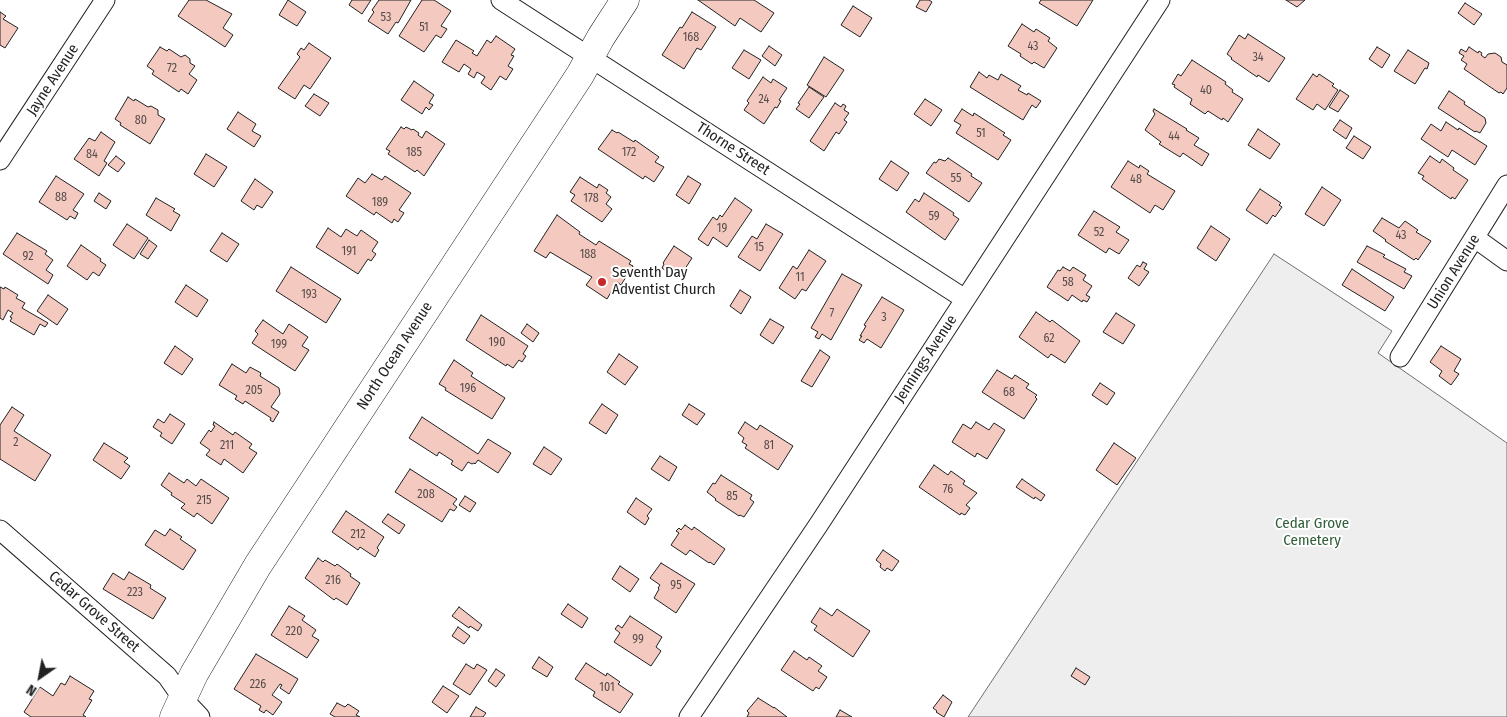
<!DOCTYPE html>
<html>
<head>
<meta charset="utf-8">
<style>
  body { margin:0 }
  #map { position:relative; width:1507px; height:717px; overflow:hidden; background:#fff; font-family:"Fira Sans Condensed",sans-serif }
  canvas { display:block }
  .north { position:absolute; left:15px; top:652px; width:50px; height:50px; -webkit-text-stroke:4px #fff; paint-order:stroke; rotate:213deg; font-size:14px; font-weight:700; line-height:20px; text-align:center; color:#222 }
  .north::after { content:''; display:block; margin:auto; width:18px; height:22px; background:#222; clip-path:polygon(50% 0,100% 100%,50% 72%,0 100%) }
</style>
</head>
<body>
<div id="map">
<canvas width="1507" height="717"></canvas>
<div class="north">N</div>
</div>
<script>
const c = document.querySelector('canvas').getContext('2d');
c.lineJoin = 'round';
function fill(path, color) { c.fillStyle = color; c.fill(path, 'evenodd'); }
const shape = rows => new Path2D(rows.map(r => 'M' + r).join(''));
function strokePath(path, color, width, dash) { c.strokeStyle = color; c.lineWidth = width; c.lineCap = dash ? 'butt' : 'round'; c.setLineDash(dash || []); c.stroke(path); }
function drawText(font, color, halo, rows, align = 'center') {
  c.font = font + ' "Fira Sans Condensed",sans-serif'; c.lineWidth = 4; c.setLineDash([]); c.textBaseline = 'middle'; c.strokeStyle = halo; c.fillStyle = color; for (const [text, x, y, turn = 0] of rows) {
    c.save(); c.translate(x, y); c.rotate((+turn || 0) * Math.PI / 180); c.textAlign = isNaN(turn) ? turn : align; if (halo) c.strokeText(text, 0, 0); c.fillText(text, 0, 0); c.restore();
  }
}
const green = shape([
  [1274,254,1392,331,1378,353,1507,443,1507,717,968,717,1274,254]
]);
const building = shape([
  [189,0,206,0,232,14,223,28,233,35,225,47,178,16,189,0],
  [288,0,306,12,297,26,279,15,288,0],
  [352,0,371,0,362,14,349,5,352,0],
  [379,0,411,0,398,23,396,22,388,34,368,21,374,12,372,10,379,0],
  [422,0,434,0,451,11,441,26,447,29,441,38,436,35,424,52,399,36,422,0],
  [698,0,754,0,774,13,761,32,740,18,735,26,698,0],
  [920,0,929,0,932,2,926,12,916,7,920,0],
  [1041,0,1093,0,1077,26,1039,3,1041,0],
  [1286,0,1305,0,1297,7,1286,0],
  [1465,3,1482,14,1474,25,1458,13,1465,3],
  [853,6,872,18,860,37,841,25,853,6],
  [0,12,6,16,3,19,18,28,5,48,0,45,0,12],
  [692,12,716,27,701,50,697,48,684,69,662,55,680,27,682,28,692,12],
  [1022,24,1034,32,1036,29,1050,38,1048,41,1057,48,1044,68,1034,62,1032,64,1020,56,1021,54,1008,46,1022,24],
  [1248,34,1285,58,1269,82,1258,75,1257,77,1231,59,1232,58,1227,54,1239,35,1245,39,1248,34],
  [496,36,515,49,511,55,514,56,508,66,513,69,506,80,500,76,491,90,481,83,485,77,477,72,474,78,468,74,471,69,464,64,459,72,442,62,456,40,474,51,472,53,477,56,487,40,491,43,496,36],
  [309,43,331,58,310,89,304,85,295,99,278,88,300,57,297,54,301,48,304,50,309,43],
  [769,46,782,55,775,66,762,56,769,46],
  [160,47,167,51,169,49,181,57,185,55,190,59,190,63,195,66,189,74,197,80,188,94,181,89,179,92,152,74,154,71,147,66,160,47],
  [1377,47,1390,55,1382,68,1369,59,1377,47],
  [1469,47,1478,53,1479,51,1482,53,1481,55,1485,58,1488,54,1495,53,1501,57,1502,62,1507,65,1507,88,1503,94,1501,92,1499,93,1464,69,1467,64,1461,60,1464,56,1459,53,1461,49,1466,52,1469,47],
  [744,50,761,60,749,79,732,68,744,50],
  [1408,50,1429,63,1427,69,1425,68,1415,84,1394,71,1408,50],
  [824,57,844,70,826,97,807,85,824,57],
  [1192,60,1226,82,1225,84,1233,90,1232,92,1243,99,1228,122,1223,118,1222,120,1208,111,1205,114,1190,104,1192,99,1174,87,1175,85,1172,84,1178,74,1181,76,1192,60],
  [979,72,987,78,989,75,998,80,1001,74,1021,86,1018,90,1027,95,1028,93,1041,101,1036,108,1032,105,1023,120,970,87,979,72],
  [1313,74,1317,77,1319,74,1334,84,1332,86,1338,90,1325,110,1317,104,1313,110,1296,99,1313,74],
  [763,77,771,83,773,79,787,88,779,100,781,101,777,108,775,107,764,124,744,110,749,103,747,101,763,77],
  [414,81,434,95,429,103,433,105,429,110,426,107,422,114,401,100,414,81],
  [809,87,824,97,809,118,796,109,800,104,798,103,809,87],
  [1340,90,1349,96,1338,112,1329,107,1340,90],
  [1449,91,1465,102,1464,104,1485,118,1486,123,1480,133,1476,131,1475,132,1438,108,1449,91],
  [314,94,329,103,320,116,305,106,314,94],
  [128,97,134,101,135,99,148,107,151,106,158,110,158,115,165,119,150,144,120,125,121,123,115,119,128,97],
  [925,99,942,110,931,126,914,114,925,99],
  [835,103,841,107,843,104,846,106,844,110,849,113,844,120,847,122,839,134,836,132,824,151,810,141,835,103],
  [962,109,973,116,974,113,1005,133,1003,135,1011,140,998,160,956,133,961,125,954,121,962,109],
  [1154,109,1187,129,1186,130,1199,138,1194,145,1209,154,1202,166,1183,153,1180,157,1159,144,1161,142,1145,130,1155,114,1153,111,1154,109],
  [238,112,256,124,252,131,261,136,254,147,227,129,238,112],
  [1340,120,1352,128,1346,139,1333,130,1340,120],
  [1446,122,1458,130,1459,128,1487,146,1475,165,1452,150,1448,157,1421,139,1431,124,1441,131,1446,122],
  [401,127,404,129,406,127,412,130,413,129,419,133,418,135,422,138,426,131,445,144,424,176,417,170,415,172,388,154,390,151,386,149,401,127],
  [1258,129,1280,144,1270,159,1248,145,1258,129],
  [612,130,617,133,618,132,634,142,635,140,659,157,655,162,664,167,654,182,645,176,643,179,598,149,612,130],
  [101,132,115,142,104,161,107,163,99,176,74,159,89,138,95,141,101,132],
  [1354,136,1371,147,1363,159,1346,148,1354,136],
  [206,154,227,167,214,187,194,174,206,154],
  [116,156,125,163,118,172,108,165,116,156],
  [1430,156,1440,163,1442,159,1454,168,1453,170,1468,180,1455,199,1452,197,1451,199,1422,179,1424,176,1418,173,1430,156],
  [948,158,972,174,971,176,982,183,969,202,926,173,934,162,936,163,939,159,945,161,948,158],
  [891,161,909,173,897,191,879,179,891,161],
  [1128,161,1139,168,1140,165,1149,171,1147,174,1175,191,1163,210,1155,205,1150,213,1111,187,1128,161],
  [372,174,382,180,385,176,411,193,399,210,404,213,398,222,394,219,392,223,376,212,374,215,346,196,358,178,365,183,372,174],
  [56,176,84,194,73,210,78,213,75,219,70,216,67,220,39,202,56,176],
  [688,176,701,184,689,204,676,195,688,176],
  [580,177,597,188,599,184,608,190,606,193,611,197,606,204,612,209,602,222,571,201,575,195,570,192,580,177],
  [255,179,273,192,262,208,257,205,254,210,241,201,255,179],
  [1322,187,1341,200,1324,226,1305,214,1322,187],
  [1260,189,1281,203,1279,205,1282,207,1275,217,1273,215,1267,224,1246,210,1260,189],
  [99,193,111,201,106,209,94,201,99,193],
  [924,193,954,213,953,215,959,219,945,240,906,212,915,199,919,202,924,193],
  [156,198,175,209,173,211,180,215,171,231,146,215,156,198],
  [735,198,752,210,727,247,713,237,708,246,698,239,713,217,717,220,720,215,722,217,735,198],
  [1094,211,1120,227,1116,232,1129,240,1119,254,1109,248,1106,253,1078,235,1094,211],
  [557,215,580,232,579,234,596,245,599,241,631,261,629,264,633,266,621,285,617,282,607,299,586,285,592,277,550,252,546,258,534,251,557,215],
  [1382,218,1399,228,1405,221,1418,230,1416,232,1431,241,1418,260,1416,258,1414,260,1385,241,1386,240,1373,231,1382,218],
  [127,224,148,238,134,259,113,245,127,224],
  [766,224,783,234,760,271,738,257,752,236,757,239,766,224],
  [1211,226,1230,239,1216,261,1197,248,1211,226],
  [328,228,341,237,346,229,357,236,361,230,378,242,372,251,376,254,371,261,368,259,358,274,316,247,328,228],
  [17,233,47,251,45,254,53,260,46,270,53,275,48,284,3,254,17,233],
  [222,233,239,244,227,262,210,251,222,233],
  [149,240,157,246,148,259,140,254,149,240],
  [81,245,101,259,100,261,106,265,99,276,93,272,87,280,67,266,81,245],
  [674,246,692,258,681,275,673,269,671,271,668,269,667,272,662,268,664,264,663,263,674,246],
  [1367,246,1385,255,1383,257,1406,269,1404,272,1412,276,1404,289,1357,262,1367,246],
  [809,250,826,261,806,291,802,289,795,299,779,288,793,266,797,269,809,250],
  [1143,262,1147,264,1144,269,1149,272,1139,286,1128,278,1137,265,1140,267,1143,262],
  [291,267,341,299,326,323,276,291,291,267],
  [1063,267,1070,271,1073,267,1086,275,1083,280,1092,286,1086,295,1090,297,1087,302,1083,300,1082,302,1072,295,1068,301,1047,287,1058,270,1060,271,1063,267],
  [1352,269,1394,297,1385,311,1342,285,1352,269],
  [842,274,862,285,831,340,822,334,819,339,815,337,818,332,811,328,842,274],
  [186,285,208,300,197,317,175,302,186,285],
  [0,287,4,289,5,287,18,295,16,298,25,303,22,308,48,323,45,327,40,324,34,335,10,321,12,318,10,317,13,313,8,310,3,320,0,318,0,287],
  [740,290,751,297,741,314,730,306,740,290],
  [48,295,68,309,57,325,37,311,48,295],
  [882,297,904,310,881,348,867,339,864,343,859,340,862,336,860,336,866,326,864,325,882,297],
  [1036,312,1050,322,1052,320,1080,341,1065,363,1051,354,1048,358,1019,337,1036,312],
  [1116,313,1135,325,1123,344,1103,332,1116,313],
  [481,315,528,346,523,354,526,356,522,362,519,360,513,368,507,364,506,366,466,340,481,315],
  [770,319,784,327,773,344,760,335,770,319],
  [263,320,283,334,289,324,308,337,302,346,309,350,295,371,252,343,258,334,255,331,263,320],
  [527,324,539,333,533,342,521,333,527,324],
  [175,346,193,359,182,375,164,363,175,346],
  [1441,346,1461,359,1454,371,1459,374,1451,385,1439,376,1442,371,1430,362,1441,346],
  [820,350,830,357,812,387,801,381,820,350],
  [619,354,638,367,625,385,607,372,619,354],
  [454,360,473,373,471,376,505,398,492,419,445,390,446,388,439,384,454,360],
  [232,364,246,373,250,367,261,373,260,376,279,388,280,394,271,407,279,412,273,422,270,420,271,418,245,401,243,404,235,399,237,396,219,385,232,364],
  [997,370,1012,379,1015,375,1029,384,1026,388,1037,395,1035,397,1037,399,1024,419,982,392,997,370],
  [1100,383,1115,393,1107,405,1092,395,1100,383],
  [602,404,618,415,606,434,589,423,602,404],
  [689,404,705,414,697,425,682,415,689,404],
  [12,407,24,415,14,431,51,455,35,481,0,459,0,425,12,407],
  [170,414,185,424,172,444,160,436,162,433,153,427,158,419,164,423,170,414],
  [422,417,478,454,488,439,511,453,498,473,478,460,475,464,474,463,472,464,468,462,462,471,451,464,453,461,439,452,437,456,409,438,422,417],
  [214,422,233,435,235,432,252,444,249,448,257,453,243,473,224,459,221,465,206,455,210,450,200,443,209,430,211,432,215,426,213,425,214,422],
  [745,422,757,430,760,425,793,446,778,470,745,448,747,445,742,442,744,438,738,433,745,422],
  [976,422,989,430,994,423,1005,430,987,459,977,453,975,457,952,442,963,424,971,429,976,422],
  [104,443,128,458,124,462,130,466,121,479,93,460,104,443],
  [1114,443,1136,458,1117,485,1096,470,1114,443],
  [544,447,562,459,551,475,533,464,544,447],
  [660,456,677,467,669,481,651,469,660,456],
  [934,465,948,475,951,471,965,481,963,484,977,493,966,505,970,508,965,515,961,513,960,515,919,487,934,465],
  [410,469,457,499,453,504,457,507,454,511,450,509,442,522,395,492,410,469],
  [169,473,184,483,187,479,196,486,201,479,229,498,212,524,197,513,194,517,181,508,185,504,171,495,172,493,161,485,169,473],
  [721,475,752,495,750,499,754,502,744,517,740,515,739,516,715,500,716,499,707,492,713,483,715,484,721,475],
  [1022,479,1045,495,1041,501,1035,497,1034,499,1016,487,1022,479],
  [465,496,476,503,470,512,459,505,465,496],
  [636,498,652,509,647,516,649,518,645,525,627,512,636,498],
  [346,511,384,537,377,548,379,550,375,557,360,547,358,550,332,532,346,511],
  [388,514,405,525,399,534,382,522,388,514],
  [685,525,692,530,694,527,725,549,714,565,710,562,709,563,690,550,686,555,671,545,679,533,676,531,679,528,681,530,685,525],
  [170,529,182,537,180,539,196,550,183,570,145,545,155,530,165,536,170,529],
  [883,550,899,561,892,571,887,568,885,571,880,567,881,564,876,560,883,550],
  [318,558,323,562,325,560,335,566,337,564,351,574,350,576,360,583,347,605,336,598,334,600,305,578,318,558],
  [661,563,695,584,676,613,654,598,659,589,658,588,660,585,650,578,661,563],
  [620,566,639,579,630,592,612,579,620,566],
  [129,572,151,585,150,588,166,598,153,619,103,589,113,573,124,580,129,572],
  [568,604,588,618,582,628,561,614,568,604],
  [289,606,305,616,302,620,316,630,312,636,319,640,307,658,271,635,289,606],
  [459,607,482,625,478,631,470,626,469,628,452,616,459,607],
  [820,608,832,616,837,609,870,631,853,657,814,630,817,626,811,622,820,608],
  [630,616,662,637,656,647,661,651,651,666,614,642,620,633,615,629,618,625,622,628,630,616],
  [458,627,470,636,464,644,452,636,458,627],
  [794,651,807,660,809,657,822,666,818,671,827,677,819,689,816,687,813,691,781,670,794,651],
  [256,654,298,679,289,694,280,688,282,685,280,684,272,695,282,702,273,715,266,710,264,713,259,710,261,706,234,689,256,654],
  [539,657,553,667,547,677,532,668,539,657],
  [586,663,606,676,607,673,620,682,618,684,633,694,620,713,593,696,595,692,575,679,586,663],
  [466,664,474,669,477,664,487,670,470,695,453,684,466,664],
  [1076,668,1090,677,1085,685,1071,676,1076,668],
  [496,669,505,675,496,687,488,681,496,669],
  [70,676,94,691,89,699,92,700,83,715,86,717,31,717,24,712,40,687,53,696,61,683,65,685,70,676],
  [443,686,459,696,447,713,432,702,443,686],
  [943,695,952,702,944,717,936,712,937,711,933,708,943,695],
  [758,698,774,708,774,707,787,717,747,717,749,713,747,711,758,698],
  [337,703,345,707,348,704,359,711,356,715,360,717,335,717,330,714,337,703],
  [476,707,486,713,483,717,470,717,476,707],
  [840,710,852,717,836,717,840,710]
]);
const street = shape([
  [501,0,965,299],
  [0,160,105,0],
  [1475,238,1507,261],
  [1400,357,1507,185],
  [0,530,167,676,183,699,200,717],
  [689,717,819,524,1160,0]
]);
const secondary = shape([
  [174,717,194,674,258,565,580,75,601,37,625,0]
]);
const markers = [
  [602,282,5,"#c62828"]
];
const numberNames = [
  ["53",386,18],
  ["51",424,28],
  ["168",691,38],
  ["43",1033,47],
  ["34",1258,58],
  ["72",172,69],
  ["40",1206,91],
  ["24",764,100],
  ["80",141,121],
  ["51",981,134],
  ["44",1174,137],
  ["185",414,153],
  ["172",629,153],
  ["84",92,155],
  ["55",956,179],
  ["48",1136,180],
  ["88",61,198],
  ["178",591,199],
  ["189",380,203],
  ["59",934,217],
  ["19",722,229],
  ["52",1099,233],
  ["43",1401,236],
  ["15",759,248],
  ["191",349,252],
  ["188",588,255],
  ["92",28,257],
  ["11",800,278],
  ["58",1068,283],
  ["193",309,295],
  ["7",832,314],
  ["3",884,318],
  ["62",1049,339],
  ["190",497,343],
  ["199",279,345],
  ["196",468,389],
  ["205",254,391],
  ["68",1009,393],
  ["2",16,443],
  ["211",227,446],
  ["81",769,446],
  ["76",948,490],
  ["208",426,495],
  ["85",732,497],
  ["215",204,501],
  ["212",358,535],
  ["216",333,581],
  ["95",676,586],
  ["223",135,593],
  ["220",294,632],
  ["99",638,640],
  ["226",258,685],
  ["101",607,688]
];
const streetNames = [
  ["Jayne Avenue",53,80,-57],
  ["Thorne Street",733,149,33],
  ["Union Avenue",1454,272,-58],
  ["North Ocean Avenue",395,356,-57],
  ["Jennings Avenue",926,359,-57],
  ["Cedar Grove Street",94,612,41]
];
const poiNames = [
  ["Seventh Day",612,273],
  ["Adventist Church",612,290]
];
const parkNames = [
  ["Cedar Grove",1312,524],
  ["Cemetery",1312,541]
];
fill(green, '#eee');
strokePath(green, '#6f6f6f', 1);
fill(building, '#f3c9c0');
strokePath(building, '#222', 1);
strokePath(street, '#222', 21);
strokePath(secondary, '#222', 29);
strokePath(street, '#fff', 19);
strokePath(secondary, '#fff', 28);
for (const [x, y, r, color] of markers) { const dot = new Path2D(); dot.arc(x, y, r, 0, 2 * Math.PI); c.fillStyle = color; c.fill(dot); strokePath(dot, '#fff', 2); }
drawText('12px', '#564c4a', null, numberNames);
drawText('15px', '#222', '#fff', streetNames);
drawText('15px', '#222', '#fff', poiNames, 'left');
drawText('15px', '#2f5e38', '#fff', parkNames);
</script>
</body>
</html>
